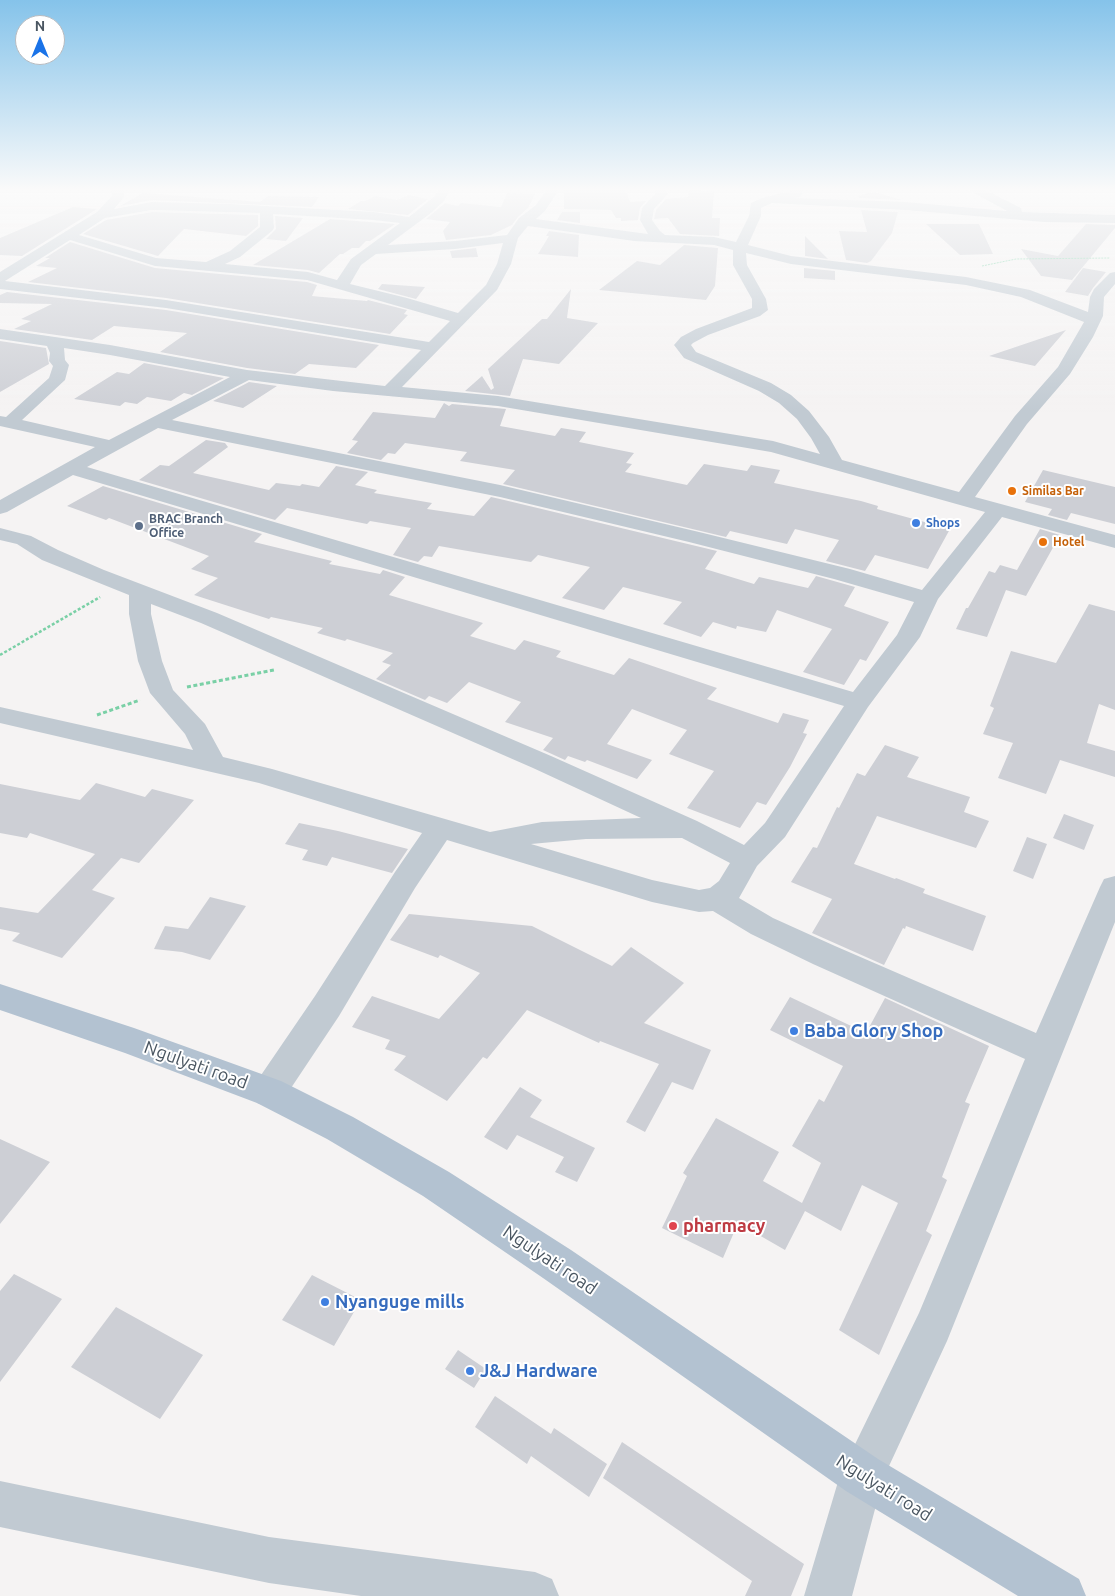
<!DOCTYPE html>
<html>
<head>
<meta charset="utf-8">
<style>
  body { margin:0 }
  #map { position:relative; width:1115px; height:1596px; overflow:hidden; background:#f5f3f3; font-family:Ubuntu,sans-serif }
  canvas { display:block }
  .north { position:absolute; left:15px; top:15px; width:50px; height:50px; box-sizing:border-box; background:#fff; border:1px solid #b7bbc0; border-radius:50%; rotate:0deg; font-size:14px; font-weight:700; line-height:20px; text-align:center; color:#4a5661 }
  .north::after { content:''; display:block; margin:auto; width:18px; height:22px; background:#1a73e8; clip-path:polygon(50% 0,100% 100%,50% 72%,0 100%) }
</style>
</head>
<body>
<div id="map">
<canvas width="1115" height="1596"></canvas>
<div class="north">N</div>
</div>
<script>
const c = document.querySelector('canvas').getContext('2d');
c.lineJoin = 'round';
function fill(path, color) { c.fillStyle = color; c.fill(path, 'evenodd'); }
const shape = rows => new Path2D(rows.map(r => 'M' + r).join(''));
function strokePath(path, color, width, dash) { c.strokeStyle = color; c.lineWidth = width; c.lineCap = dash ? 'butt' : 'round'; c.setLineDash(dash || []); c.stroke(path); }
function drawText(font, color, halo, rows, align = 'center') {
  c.font = font + ' Ubuntu,sans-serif'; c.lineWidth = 4; c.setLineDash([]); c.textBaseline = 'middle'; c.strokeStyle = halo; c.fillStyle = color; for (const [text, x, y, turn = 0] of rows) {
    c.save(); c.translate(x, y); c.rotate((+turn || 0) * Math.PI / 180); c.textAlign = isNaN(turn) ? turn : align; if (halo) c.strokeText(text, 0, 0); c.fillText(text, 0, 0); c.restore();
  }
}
const building = shape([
  [564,190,626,190,630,202,646,201,640,208,638,220,621,221,621,218,616,218,611,210,564,209],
  [690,190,714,191,712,218,720,218,719,236,680,234,668,218,654,219,656,210,666,199,688,197],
  [875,192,902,200,859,198,858,196],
  [143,193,260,202,268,196,319,197,312,207,152,200,120,206],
  [507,193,535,194,528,208,518,217,512,225,491,235,446,240,443,231,450,222,426,219,445,203,458,206,461,203,501,207],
  [409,195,428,199,408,215,348,209,361,201,365,201,375,196,397,200],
  [73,207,97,209,22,256,0,255,0,238],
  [861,210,898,212,892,233,871,261,867,263,846,260,839,231,867,232],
  [152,212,258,215,258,226,246,236,184,229,158,256,83,234,106,220],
  [562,212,580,212,580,223,557,220],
  [275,216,303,218,286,241,266,239,276,229],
  [330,219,395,224,370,241,366,241,359,248,352,248,343,254,340,254,319,273,308,270,253,265],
  [926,224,979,224,993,254,960,255],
  [1086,224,1115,225,1115,228,1072,280,1041,276,1021,249,1058,256],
  [549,231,579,235,578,257,538,254,549,236,546,236],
  [805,236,828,259,805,256],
  [70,242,155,268,307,282,317,285,312,296,367,301,368,300,407,310,404,314,408,315,390,334,166,298,28,282,57,268,36,266,50,258,45,258],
  [684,245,718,248,715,286,706,300,599,290,637,261,660,265],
  [476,248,478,257,452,258,450,251],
  [804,268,835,271,835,280,804,278],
  [1083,268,1106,272,1093,288,1088,296,1065,292],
  [382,284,425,287,416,299,378,289],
  [571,289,567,318,598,323,559,364,523,359,510,396,465,391,482,376,491,390,494,388,488,369,542,319,547,319],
  [7,292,166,310,379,345,356,368,309,364,295,374,247,368,160,352,187,333,114,326,92,340,14,329,31,321,21,319,52,304,0,303,0,295],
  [1066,330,1035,366,989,356],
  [0,341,46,348,49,364,0,392],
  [144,363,224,378,192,395,184,393,171,401,147,397,137,404,125,402,120,406,74,399,117,372,129,374],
  [249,382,277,386,243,408,213,401],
  [444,403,449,406,452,404,506,409,500,426,555,436,561,428,586,432,579,442,634,453,626,463,632,464,625,472,687,485,704,464,747,471,751,465,780,470,774,483,861,501,878,506,877,509,950,529,928,569,875,555,865,571,826,561,839,540,795,529,787,544,730,531,726,537,503,484,515,470,460,461,467,452,405,443,395,454,388,453,381,460,347,453,358,441,352,440,373,412,435,418],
  [206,440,225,443,228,447,193,473,269,490,276,483,300,486,302,484,319,487,336,466,368,472,355,485,377,490,374,493,432,503,427,509,474,516,491,497,500,499,717,551,705,569,754,584,759,577,808,588,816,576,855,587,844,606,889,622,866,661,860,659,844,685,803,672,832,629,777,610,766,632,737,626,736,629,713,622,701,637,663,624,682,602,623,587,604,610,562,598,590,567,538,555,531,562,439,546,432,557,424,556,418,562,393,555,411,528,370,521,367,524,287,508,275,520,139,480,160,465,169,466],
  [1043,470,1115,487,1115,524,1071,513,1067,520,1048,515,1052,509,1025,502],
  [103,486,262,534,254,542,332,561,329,564,380,574,383,570,405,577,389,595,483,623,470,636,515,650,524,640,561,651,556,657,614,675,629,658,717,688,707,699,778,723,783,713,809,720,803,733,807,734,790,767,766,805,757,802,740,828,687,808,714,771,669,754,687,730,632,709,607,744,652,760,637,779,587,760,585,762,568,756,565,760,543,750,553,738,505,722,521,702,469,682,447,703,429,696,425,700,376,679,391,665,382,662,393,653,347,639,345,641,317,633,323,628,271,617,269,619,194,595,218,578,191,569,209,556,109,518,106,520,67,506],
  [1040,529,1060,535,1026,596,1006,590,987,637,956,629,966,608,968,608,989,571,995,573,1000,565,1017,570],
  [1089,604,1115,611,1115,710,1099,704,1087,743,1115,751,1115,777,1060,760,1046,794,998,778,1013,743,983,734,994,708,990,706,1011,651,1056,663],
  [885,745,919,757,907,777,970,797,964,812,989,821,976,848,877,816,854,864,895,879,896,878,925,889,923,893,986,916,973,951,906,926,905,929,903,928,884,965,812,933,832,899,791,882,813,847,817,848,837,807,839,808,857,773,865,776],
  [96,783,145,797,152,789,194,800,139,863,121,858,92,890,115,898,62,958,12,941,20,933,0,929,0,907,38,913,95,854,30,833,27,838,0,833,0,784,80,800],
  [1064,814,1094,825,1084,850,1053,838],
  [299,823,338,831,408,849,392,873,332,857,327,866,302,860,308,850,285,844],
  [1027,837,1047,844,1033,879,1013,871],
  [210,897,246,906,210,960,182,952,154,949,165,926,188,929],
  [409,914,532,926,612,966,631,947,684,983,644,1023,711,1050,693,1090,672,1082,645,1132,626,1122,659,1064,600,1041,599,1043,527,1010,487,1059,483,1057,447,1101,394,1070,406,1056,385,1049,390,1040,352,1027,372,996,439,1019,480,973,440,955,438,958,390,940],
  [790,997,866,1033,885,998,989,1046,965,1102,970,1104,942,1177,947,1180,926,1231,932,1235,879,1355,839,1330,898,1203,862,1185,841,1231,805,1211,785,1250,738,1223,723,1258,662,1228,687,1176,683,1173,716,1118,779,1152,763,1181,802,1203,821,1163,792,1146,819,1099,824,1102,843,1066,770,1030],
  [520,1087,542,1100,530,1117,595,1148,577,1182,555,1172,564,1157,517,1135,507,1150,484,1137],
  [0,1139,50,1162,0,1224],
  [14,1274,62,1299,0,1382,0,1291],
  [312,1275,361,1300,334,1346,282,1320],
  [116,1307,203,1355,160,1419,71,1367],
  [458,1350,486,1369,474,1388,445,1369],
  [495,1396,551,1434,554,1428,607,1464,589,1497,531,1456,527,1464,475,1427],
  [622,1442,804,1564,791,1596,745,1596,752,1581,603,1478]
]);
const pathFar2 = shape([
  [982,266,1016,259,1110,258]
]);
const pathFar1 = shape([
  [0,655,100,597]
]);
const path = shape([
  [187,687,274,670],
  [97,715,140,700]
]);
const minor = shape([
  [110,188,124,189,124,197,114,209,152,202,229,204,374,212,409,217,435,196,439,188,451,188,444,201,431,213,388,245,455,241,507,235,519,218,536,205,548,188,560,188,545,211,536,219,648,234,640,220,642,208,656,193,653,188,665,188,668,194,654,209,652,220,660,231,665,235,714,237,736,242,749,216,751,203,762,198,791,191,793,188,805,188,800,197,795,198,905,202,1007,211,965,188,981,188,1021,208,1022,212,1115,215,1115,223,1044,222,905,210,772,203,761,208,761,216,748,245,791,256,966,277,1030,290,1088,312,1090,297,1094,289,1110,273,1115,272,1115,284,1104,297,1103,316,1093,337,1070,374,1027,424,975,497,1115,535,1115,548,1002,517,938,599,920,637,868,707,785,837,757,866,739,898,773,918,835,946,1036,1033,1100,887,1104,879,1115,876,1115,922,947,1341,883,1479,852,1596,804,1596,840,1475,919,1313,1025,1059,813,964,751,934,713,911,699,912,652,902,447,840,415,888,339,1016,281,1103,269,1107,257,1103,252,1092,257,1081,315,996,395,872,422,833,259,783,0,723,0,707,193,750,185,734,150,693,138,661,129,614,129,595,42,560,17,544,0,540,0,528,31,536,58,550,104,570,217,613,551,756,697,821,744,845,765,823,844,706,73,475,7,512,0,514,0,500,95,447,0,426,0,416,6,417,49,378,53,366,49,361,50,353,47,346,0,339,0,329,110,345,247,370,385,386,421,350,166,308,0,289,0,272,97,212,112,196,110,188],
  [152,210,260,213,260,227,230,251,206,262,156,258,79,235,105,218,152,210],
  [273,214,374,220,400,223,351,259,337,280,308,272,225,264,240,257,272,231,274,228,273,214],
  [528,226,634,241,714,245,733,250,733,265,752,299,752,308,696,329,681,337,674,345,684,358,759,391,779,403,797,419,811,438,820,454,773,441,498,396,402,387,497,290,511,264,518,238,528,226],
  [70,240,155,266,307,280,450,321,429,342,166,300,5,281,70,240],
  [503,243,497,264,486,285,458,313,407,298,350,284,361,265,376,254,455,249,503,243],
  [746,253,791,264,966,285,1021,297,1084,322,1058,367,1015,416,959,492,842,460,829,437,809,411,791,395,771,383,696,352,691,345,693,343,708,335,760,316,768,310,766,299,747,265,746,253],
  [64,348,110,355,230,377,109,440,22,420,65,380,69,365,65,360,64,348],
  [249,380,333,391,498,406,771,452,985,512,922,590,850,569,699,532,500,485,172,420,249,380],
  [158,428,500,497,689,542,834,579,914,602,897,635,853,692,87,467,158,428],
  [151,604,201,623,533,768,641,818,542,822,490,832,272,769,223,757,205,724,173,690,162,661,151,614,151,604],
  [682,838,730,863,719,881,710,888,699,890,652,880,531,844,586,839,682,838],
  [0,1481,269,1537,535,1572,552,1579,559,1596,361,1596,269,1583,0,1527,0,1481]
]);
const major = shape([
  [0,984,134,1028,281,1081,353,1117,449,1172,571,1250,878,1459,1079,1579,1086,1596,1018,1596,846,1491,543,1278,423,1196,327,1139,257,1103,125,1053,0,1010,0,984]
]);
const markers = [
  [1012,491,5,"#e8710a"],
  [916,523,5,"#3f7fe0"],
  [139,526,5,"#5c6f8a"],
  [1043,542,5,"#e8710a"],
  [794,1031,5,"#3f7fe0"],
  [673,1226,5,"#e0444e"],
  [325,1302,5,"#3f7fe0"],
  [470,1371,5,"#3f7fe0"]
];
const farFoodnames = [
  ["Similas Bar",1022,491],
  ["Hotel",1053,542]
];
const farServicenames = [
  ["BRAC Branch",149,519],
  ["Office",149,533]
];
const farShopnames = [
  ["Shops",926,523]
];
const nearShopnames = [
  ["Baba Glory Shop",804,1031],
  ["Nyanguge mills",335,1302],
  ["J&J Hardware",480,1371]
];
const nearStreetnames = [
  ["Ngulyati road",196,1065,20],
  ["Ngulyati road",550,1260,34],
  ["Ngulyati road",884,1488,32]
];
const nearHealthnames = [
  ["pharmacy",683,1226]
];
fill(building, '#cdcfd5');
strokePath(pathFar2, '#7ad0a6', 1, [2, 1]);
strokePath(pathFar1, '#7ad0a6', 2.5, [3, 2]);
strokePath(path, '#7ad0a6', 3, [4, 2.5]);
fill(minor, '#c1cad2');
fill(major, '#b3c2d1');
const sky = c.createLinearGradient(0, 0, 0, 412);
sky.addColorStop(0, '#85c3ea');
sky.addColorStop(0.46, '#fafafa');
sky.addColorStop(1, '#fafafa00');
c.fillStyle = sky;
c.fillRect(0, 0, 1115, 412);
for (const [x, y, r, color] of markers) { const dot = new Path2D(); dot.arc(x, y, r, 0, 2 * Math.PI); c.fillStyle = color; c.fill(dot); strokePath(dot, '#fff', 2); }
drawText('bold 12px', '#c56008', '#fff', farFoodnames, 'left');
drawText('bold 12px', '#4e5e75', '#fff', farServicenames, 'left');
drawText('bold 12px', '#366cbe', '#fff', farShopnames, 'left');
drawText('bold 18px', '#366cbe', '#fff', nearShopnames, 'left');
drawText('18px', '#4a5661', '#fff', nearStreetnames);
drawText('bold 18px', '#be3a42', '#fff', nearHealthnames, 'left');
</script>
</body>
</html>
